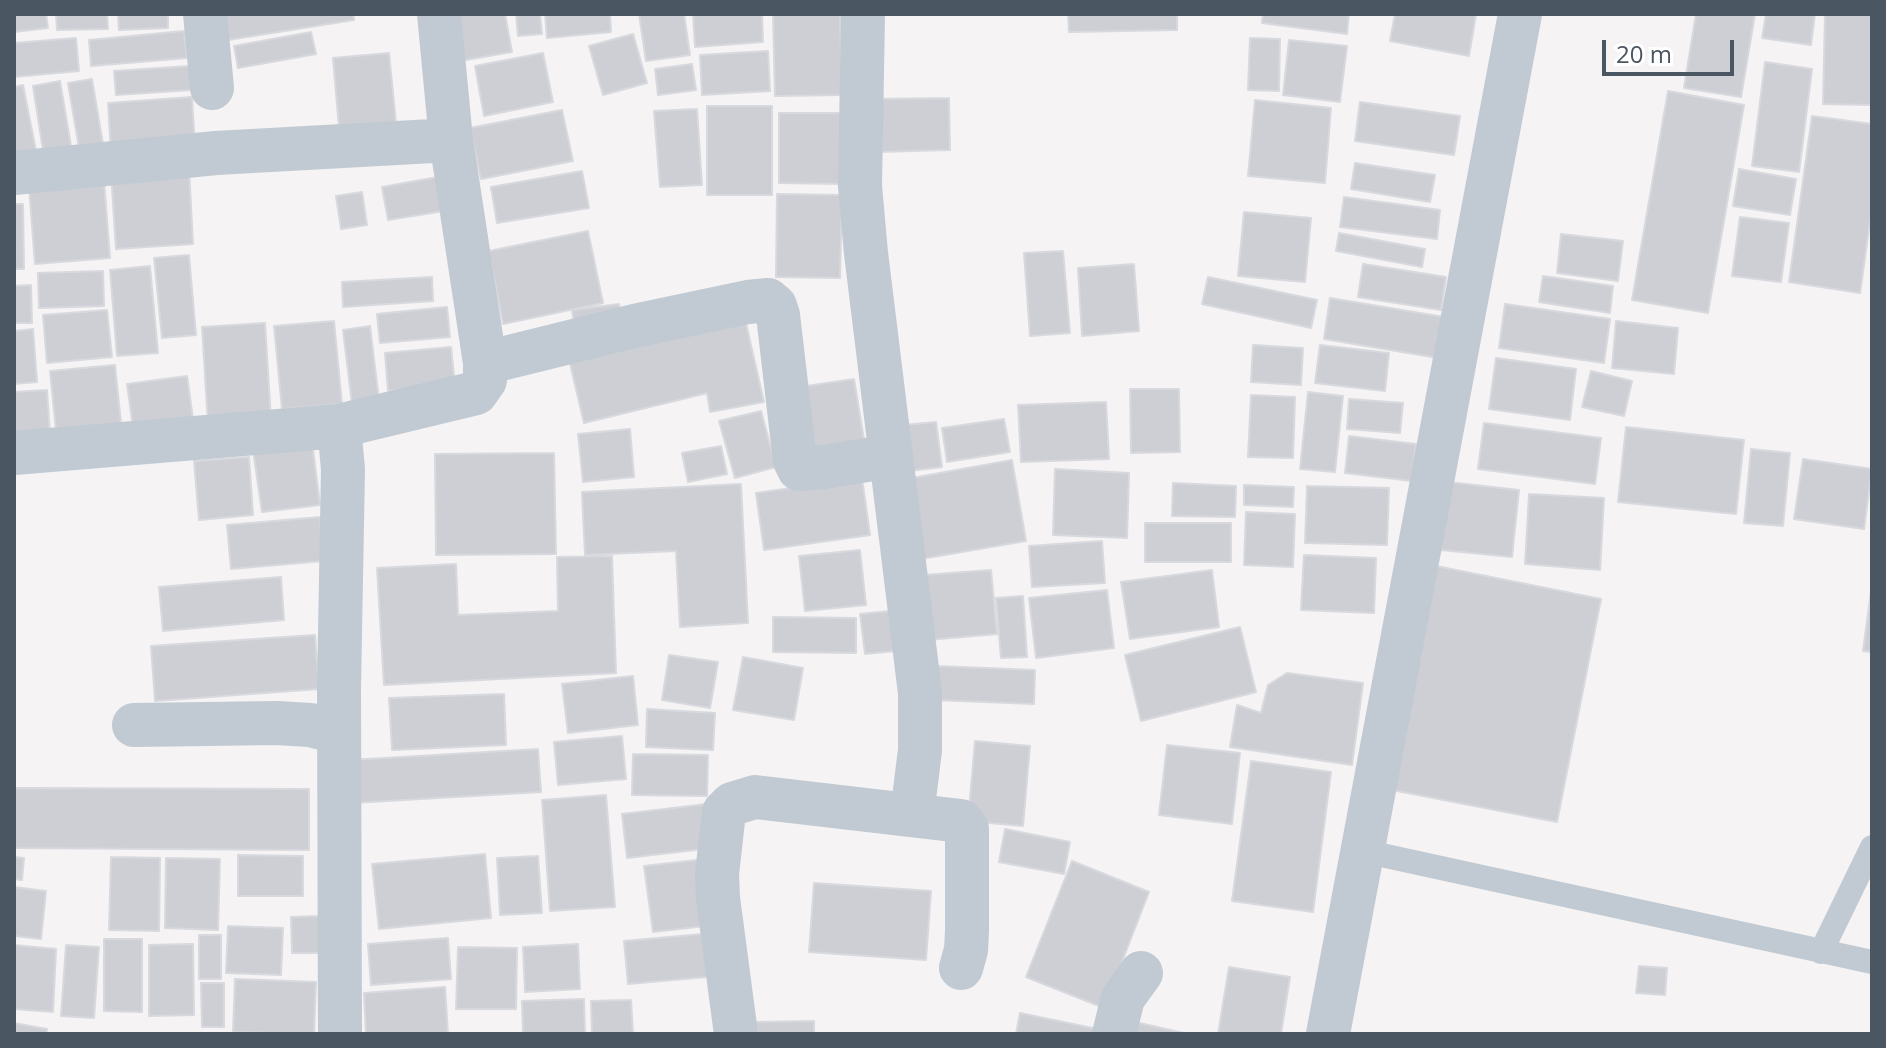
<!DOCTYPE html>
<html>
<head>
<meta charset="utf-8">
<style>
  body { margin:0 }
  #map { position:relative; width:1886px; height:1048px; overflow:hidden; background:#f5f3f3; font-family:"Open Sans",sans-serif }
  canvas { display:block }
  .frame { position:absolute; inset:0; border:16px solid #4a5661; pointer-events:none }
  .scale { position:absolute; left:1602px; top:40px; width:132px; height:36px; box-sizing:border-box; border:4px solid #4a5661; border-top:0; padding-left:10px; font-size:24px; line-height:28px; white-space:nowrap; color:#4a5661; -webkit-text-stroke:6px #fff; paint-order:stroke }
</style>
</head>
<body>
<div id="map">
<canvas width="1886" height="1048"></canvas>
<div class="frame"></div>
<div class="scale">20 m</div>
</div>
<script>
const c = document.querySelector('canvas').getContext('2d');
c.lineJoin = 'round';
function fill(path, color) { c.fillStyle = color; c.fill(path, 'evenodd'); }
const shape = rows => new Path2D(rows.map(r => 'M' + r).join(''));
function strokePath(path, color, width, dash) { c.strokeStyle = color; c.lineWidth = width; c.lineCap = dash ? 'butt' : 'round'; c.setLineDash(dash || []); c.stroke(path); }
const building = shape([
  [14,14,46,14,48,28,14,32,14,14],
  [56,14,107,14,108,29,57,30,56,14],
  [118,14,168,14,168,28,119,30,118,14],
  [224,14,353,14,354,20,228,40,224,14],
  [446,14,505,14,512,52,454,62,446,14],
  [516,14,540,14,542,34,518,36,516,14],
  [545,14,610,14,611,32,547,38,545,14],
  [639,14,684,14,690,55,646,61,639,14],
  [693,14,762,14,763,42,695,47,693,14],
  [773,14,840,14,842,95,775,96,773,14],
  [1068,14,1177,14,1177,30,1069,32,1068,14],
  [1263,14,1349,14,1347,34,1262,23,1263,14],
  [1395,14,1476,14,1469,56,1390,41,1395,14],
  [1696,14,1755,14,1741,97,1684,88,1696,14],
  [1766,14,1815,14,1811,45,1762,38,1766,14],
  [1825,14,1872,14,1872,105,1823,104,1825,14],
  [184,31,187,58,91,66,89,40,184,31],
  [311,32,316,54,238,68,234,46,311,32],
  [633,34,647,83,603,95,589,46,633,34],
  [76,38,79,71,14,77,14,43,76,38],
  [1250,38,1280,39,1279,91,1248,90,1250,38],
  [1289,40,1347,46,1340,102,1283,95,1289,40],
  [768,51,770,91,702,95,700,55,768,51],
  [389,53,396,123,339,128,333,58,389,53],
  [543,53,553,102,484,116,475,66,543,53],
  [1765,62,1812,69,1799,172,1752,166,1765,62],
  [692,64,696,90,658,95,655,69,692,64],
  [190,66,191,90,116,95,114,71,190,66],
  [92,79,104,150,80,154,68,83,92,79],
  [60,81,72,152,44,157,33,86,60,81],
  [23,85,37,156,14,160,14,87,23,85],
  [1668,91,1744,105,1708,313,1632,300,1668,91],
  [192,97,195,147,111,152,108,103,192,97],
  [949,98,950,150,875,152,874,99,949,98],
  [1255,100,1331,108,1325,183,1248,176,1255,100],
  [1360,102,1460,116,1454,155,1355,141,1360,102],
  [707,106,772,106,772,195,707,195,707,106],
  [697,109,702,185,660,187,654,111,697,109],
  [562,110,573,161,481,179,470,128,562,110],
  [779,113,845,113,844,184,779,183,779,113],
  [1812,116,1872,124,1872,207,1860,293,1789,282,1812,116],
  [1355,163,1435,175,1430,202,1351,189,1355,163],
  [189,168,193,244,116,249,111,173,189,168],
  [1739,169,1796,179,1790,215,1733,206,1739,169],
  [582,171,589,208,497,223,491,187,582,171],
  [438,177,444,211,388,220,382,187,438,177],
  [104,181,110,258,35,264,29,187,104,181],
  [362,192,367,225,341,229,336,196,362,192],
  [777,194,842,195,840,278,776,277,777,194],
  [1344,197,1440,210,1437,239,1340,227,1344,197],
  [14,204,23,204,24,269,14,269,14,204],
  [1244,212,1311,218,1305,282,1238,276,1244,212],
  [1740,217,1789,223,1781,282,1732,276,1740,217],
  [588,231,603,303,503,324,489,251,588,231],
  [1339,233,1425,249,1422,267,1336,251,1339,233],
  [1561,234,1623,241,1618,281,1557,273,1561,234],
  [1063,251,1070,333,1030,336,1024,253,1063,251],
  [189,255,196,335,162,338,154,258,189,255],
  [1134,264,1139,331,1082,336,1078,268,1134,264],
  [1363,264,1446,277,1441,310,1358,297,1363,264],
  [150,266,158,353,117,356,110,270,150,266],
  [103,271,104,306,39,308,38,273,103,271],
  [1543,276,1613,286,1610,313,1539,302,1543,276],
  [432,277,433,301,343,307,342,282,432,277],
  [1208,277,1317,300,1311,328,1202,304,1208,277],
  [31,285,32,323,14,323,14,286,31,285],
  [1330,298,1444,317,1438,358,1324,339,1330,298],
  [619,304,623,326,575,333,572,310,619,304],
  [1505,304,1610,319,1604,363,1499,348,1505,304],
  [447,307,450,337,380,343,377,314,447,307],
  [107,310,112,357,47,363,43,315,107,310],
  [743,310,764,402,710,412,707,393,584,423,567,351,743,310],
  [334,321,342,404,282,409,274,326,334,321],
  [1616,321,1678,328,1674,374,1612,368,1616,321],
  [265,323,271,420,208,424,202,327,265,323],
  [370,326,379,400,352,404,343,330,370,326],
  [33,329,37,382,14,384,14,331,33,329],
  [1253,345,1303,348,1301,385,1251,382,1253,345],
  [1320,345,1389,353,1385,391,1315,383,1320,345],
  [451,347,455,385,388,391,385,353,451,347],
  [1496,358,1576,369,1570,420,1489,409,1496,358],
  [115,365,122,433,57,440,50,371,115,365],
  [1591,371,1632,381,1624,416,1582,407,1591,371],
  [187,376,193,419,133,427,127,384,187,376],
  [854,379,866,452,804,462,793,388,854,379],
  [1130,389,1179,389,1180,452,1131,453,1130,389],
  [47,390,50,436,14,438,14,392,47,390],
  [1308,392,1343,396,1335,472,1300,469,1308,392],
  [1251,395,1295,397,1293,458,1248,457,1251,395],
  [1349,399,1403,403,1400,433,1347,429,1349,399],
  [1106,402,1109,459,1021,462,1018,405,1106,402],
  [761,411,776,467,735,478,719,421,761,411],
  [1004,419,1010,452,947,462,942,428,1004,419],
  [936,422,942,467,909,471,904,425,936,422],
  [1484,423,1601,438,1595,484,1478,469,1484,423],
  [1626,427,1744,440,1736,514,1618,502,1626,427],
  [630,429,634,477,583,482,578,434,630,429],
  [1349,436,1416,444,1412,481,1345,473,1349,436],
  [312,442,320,505,262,512,253,450,312,442],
  [721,446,727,474,688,482,682,453,721,446],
  [1751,449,1790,453,1783,526,1744,523,1751,449],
  [554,453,556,554,436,555,435,454,554,453],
  [249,457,253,515,199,520,194,461,249,457],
  [1803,459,1872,469,1864,529,1794,519,1803,459],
  [1012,460,1026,541,915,560,901,480,1012,460],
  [1055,469,1129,473,1127,538,1053,535,1055,469],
  [862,478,870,535,764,550,756,493,862,478],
  [1448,482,1519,490,1512,557,1441,550,1448,482],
  [1173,483,1236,486,1235,517,1172,516,1173,483],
  [741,484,748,623,680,627,676,551,585,555,582,492,741,484],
  [1244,485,1294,487,1293,507,1244,505,1244,485],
  [1307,486,1389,488,1387,545,1305,543,1307,486],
  [1529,494,1604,498,1600,570,1525,564,1529,494],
  [1246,512,1295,514,1293,567,1244,565,1246,512],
  [320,517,323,561,231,569,227,525,320,517],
  [1145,523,1231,523,1231,562,1145,562,1145,523],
  [1102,541,1105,583,1032,587,1029,546,1102,541],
  [860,550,866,605,805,611,799,556,860,550],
  [1304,555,1376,558,1374,613,1301,610,1304,555],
  [612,556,616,673,384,685,377,568,456,564,458,615,558,611,557,557,612,556],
  [1436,566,1601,599,1557,822,1392,790,1436,566],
  [991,570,997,634,916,641,911,576,991,570],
  [1212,570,1219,627,1130,639,1121,582,1212,570],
  [281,577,284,620,163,631,159,587,281,577],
  [1872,584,1872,652,1863,651,1872,584],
  [1107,590,1114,648,1036,658,1029,598,1107,590],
  [1023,596,1027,657,1001,658,996,598,1023,596],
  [891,611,895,651,865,654,860,614,891,611],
  [773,617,856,618,856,653,773,652,773,617],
  [1240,627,1256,692,1141,721,1125,655,1240,627],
  [315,635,319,689,155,701,151,646,315,635],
  [669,655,718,662,710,708,662,700,669,655],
  [743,657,803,668,794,720,733,710,743,657],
  [936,666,1035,670,1034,704,935,700,936,666],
  [1287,673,1363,683,1352,765,1230,747,1237,705,1261,713,1268,685,1287,673],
  [633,676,638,725,568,733,562,684,633,676],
  [504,694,506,745,392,750,389,698,504,694],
  [647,709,715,713,713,750,646,747,647,709],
  [622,736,626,779,558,785,554,742,622,736],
  [975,741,1030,746,1023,826,968,821,975,741],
  [1167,745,1240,753,1232,824,1159,815,1167,745],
  [538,749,541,792,352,803,350,760,538,749],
  [633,754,708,755,707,796,632,795,633,754],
  [1251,761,1331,772,1313,912,1232,901,1251,761],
  [14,788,309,789,309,850,14,848,14,788],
  [606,795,615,907,550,911,542,800,606,795],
  [707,804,712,848,627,858,622,814,707,804],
  [1005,829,1070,842,1064,874,999,862,1005,829],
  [485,854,491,918,379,929,372,864,485,854],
  [238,855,303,856,303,896,238,896,238,855],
  [538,856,542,913,500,915,497,858,538,856],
  [14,857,24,858,22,880,14,879,14,857],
  [111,857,160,858,159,931,109,930,111,857],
  [166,858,220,859,218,930,165,928,166,858],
  [705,859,714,925,653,932,644,866,705,859],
  [1072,861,1149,892,1104,1008,1026,977,1072,861],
  [814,883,931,891,926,960,809,952,814,883],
  [14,887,46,891,41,939,14,936,14,887],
  [320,916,321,953,292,953,291,917,320,916],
  [228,926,283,928,281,975,226,973,228,926],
  [714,933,718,976,628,984,624,941,714,933],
  [199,935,221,935,221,979,199,979,199,935],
  [448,938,451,979,371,985,368,944,448,938],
  [104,939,142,939,142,1012,104,1011,104,939],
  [193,944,194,1015,149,1016,149,945,193,944],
  [578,944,580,989,525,992,523,947,578,944],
  [14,945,56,949,53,1012,14,1009,14,945],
  [66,945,99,947,94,1018,61,1016,66,945],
  [458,947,517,948,516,1009,456,1009,458,947],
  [1639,966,1667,968,1665,995,1636,993,1639,966],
  [1229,967,1290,977,1281,1034,1218,1034,1229,967],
  [235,979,316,982,314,1034,233,1032,235,979],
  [201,983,224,983,224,1027,202,1027,201,983],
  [445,987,448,1034,366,1034,364,993,445,987],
  [584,999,585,1034,523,1034,522,1001,584,999],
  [631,1000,633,1034,592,1034,591,1001,631,1000],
  [1020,1013,1102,1030,1101,1034,1016,1034,1020,1013],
  [1122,1019,1188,1034,1119,1034,1122,1019],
  [814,1021,814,1034,757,1034,756,1022,814,1021],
  [14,1023,47,1029,46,1034,14,1034,14,1023]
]);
const lane = shape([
  [1363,851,1872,962],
  [1821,952,1872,847]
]);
const street = shape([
  [205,14,212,88],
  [863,14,860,186,866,253,920,693,920,750,912,815],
  [14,173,216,153,451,140],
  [485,363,634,326,748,302,768,300,775,306,778,315,795,461,799,469,824,467,891,456],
  [14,453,339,426],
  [134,725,277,723,310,725,339,732],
  [340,1034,339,689,343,469,339,426,476,393,485,380,485,363,451,140,439,14],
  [736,1034,718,898,717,874,724,812,732,804,755,797,961,821,967,829,967,931,966,950,961,968],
  [1114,1034,1123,998,1141,973],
  [1328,1034,1520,14]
]);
fill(building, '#cdcfd5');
strokePath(building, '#d7d9de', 2);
strokePath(lane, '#c1cad2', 24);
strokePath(street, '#c1cad2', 44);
</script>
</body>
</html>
